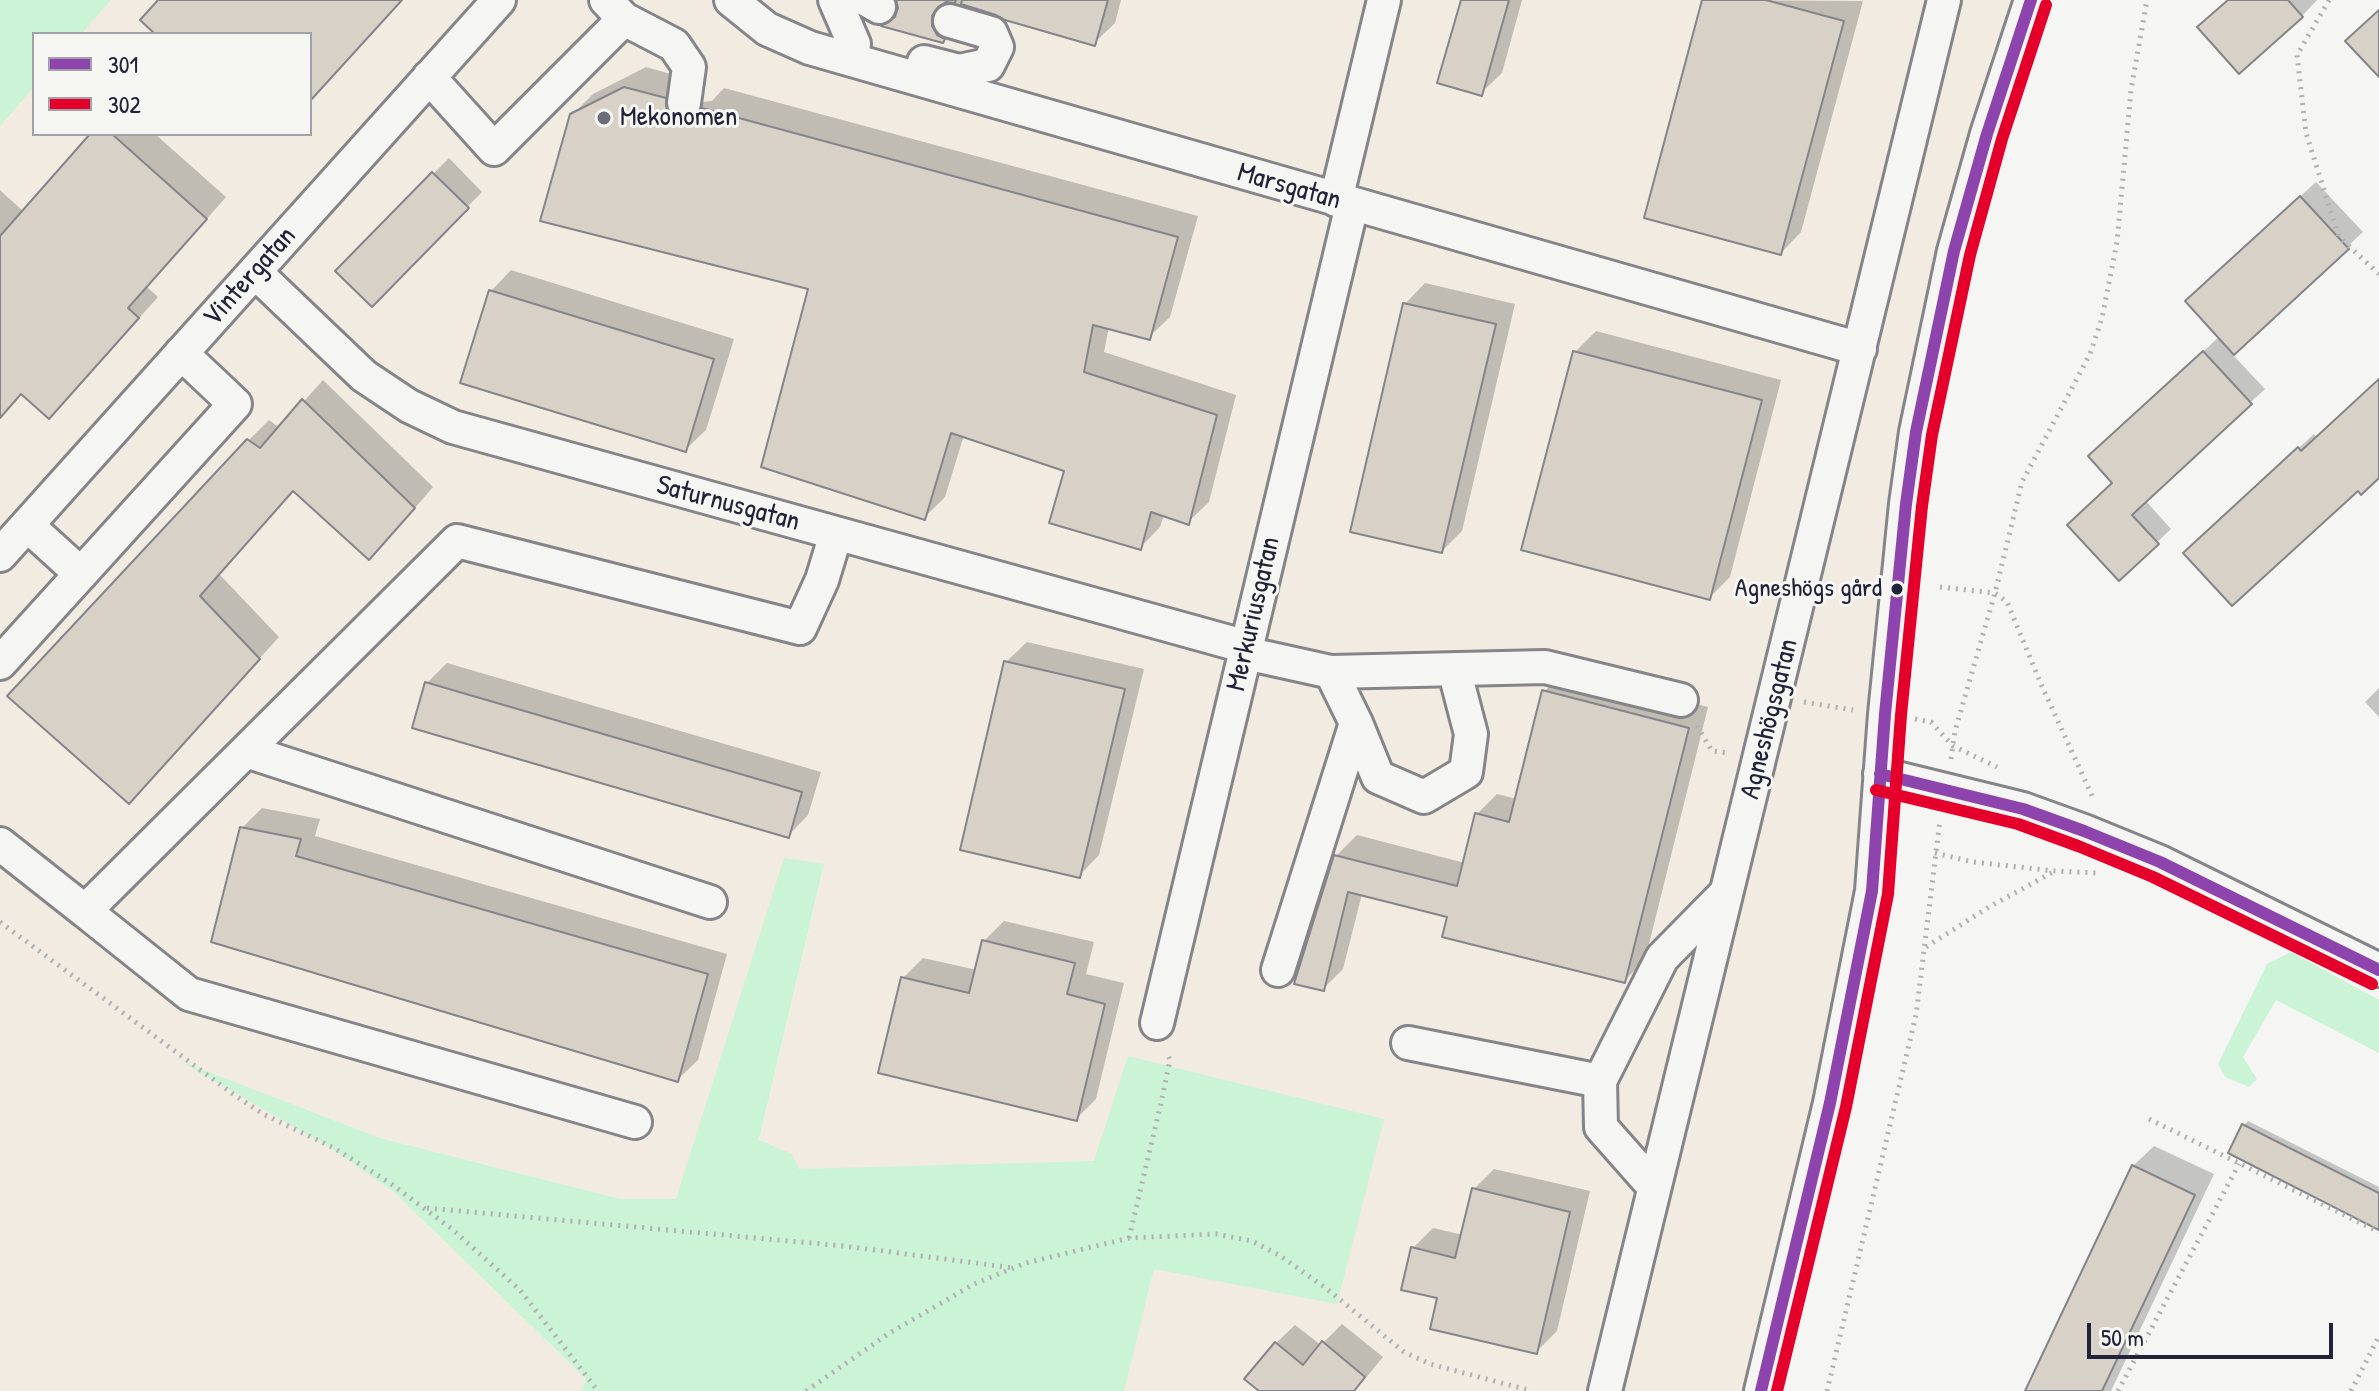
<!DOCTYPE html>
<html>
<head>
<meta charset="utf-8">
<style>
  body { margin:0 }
  #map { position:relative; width:2379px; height:1391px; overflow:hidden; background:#f5f5f3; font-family:"Patrick Hand",sans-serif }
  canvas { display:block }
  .legend { position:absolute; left:32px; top:32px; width:280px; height:104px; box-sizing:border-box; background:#f6f6f2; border:2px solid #a1a1a9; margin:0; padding:10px 14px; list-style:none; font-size:24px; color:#22223b }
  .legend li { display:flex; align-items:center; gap:16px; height:40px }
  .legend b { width:40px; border:2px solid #a1a1a9 }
  .scale { position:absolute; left:2087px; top:1323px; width:246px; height:36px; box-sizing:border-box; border:4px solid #22223b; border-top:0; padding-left:10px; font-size:24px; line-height:28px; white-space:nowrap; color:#22223b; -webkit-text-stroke:6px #f6f6f2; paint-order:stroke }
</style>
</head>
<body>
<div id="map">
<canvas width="2379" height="1391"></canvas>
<ul class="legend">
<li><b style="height:10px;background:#8e44ad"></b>301</li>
<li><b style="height:10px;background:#e4002b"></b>302</li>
</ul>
<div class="scale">50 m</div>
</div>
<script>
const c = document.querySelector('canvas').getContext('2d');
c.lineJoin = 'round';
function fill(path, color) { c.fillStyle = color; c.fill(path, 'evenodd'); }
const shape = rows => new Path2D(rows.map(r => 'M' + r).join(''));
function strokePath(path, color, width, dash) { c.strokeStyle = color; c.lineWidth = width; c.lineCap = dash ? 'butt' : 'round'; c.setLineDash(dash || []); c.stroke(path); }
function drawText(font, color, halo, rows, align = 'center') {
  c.font = font + ' "Patrick Hand",sans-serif'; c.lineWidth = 6; c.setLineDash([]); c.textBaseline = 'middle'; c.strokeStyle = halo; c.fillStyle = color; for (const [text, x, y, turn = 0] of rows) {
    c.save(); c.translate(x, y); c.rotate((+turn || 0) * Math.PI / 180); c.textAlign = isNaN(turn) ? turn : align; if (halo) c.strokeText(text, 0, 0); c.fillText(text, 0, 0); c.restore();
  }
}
const built = shape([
  [90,0,2023,0,1954,250,1851,959,1751,1391,1124,1391,1154,1269,1095,1161,752,1171,824,865,676,1199,621,1199,380,1138,187,1064,329,1147,395,1193,598,1391,0,1391,0,107,34,66,34,134,310,134,310,34,61,34]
]);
const green = shape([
  [0,0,111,0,81,34,34,34,34,87,0,126],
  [784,858,824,864,759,1140,792,1154,799,1169,1094,1161,1128,1056,1384,1119,1337,1304,1154,1269,1124,1391,582,1391,586,1379,395,1193,329,1147,180,1061,380,1138,621,1199,676,1199],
  [2291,952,2379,1000,2379,1053,2276,1000,2243,1057,2257,1079,2249,1087,2225,1077,2218,1064,2267,964]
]);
const shadow = shape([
  [898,0,1121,0,1115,23,1094,43,951,1,957,14,963,20,943,41,885,25,899,10],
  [1463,0,1522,0,1502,73,1481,93],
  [1704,0,1863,1,1801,232,1781,253],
  [2228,0,2317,0,2302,16],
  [646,67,685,78,692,97,702,102,712,101,724,88,1198,216,1170,317,1149,337,1109,327,1104,352,1236,395,1209,502,1188,522,1164,515,1160,527,1140,548,1066,469,964,435,945,497,924,518,811,288,572,115,593,94],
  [93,134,155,134,226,197,147,287,158,297,69,396,22,393,0,418,0,190,24,212],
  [449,158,482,192,371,304,337,271],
  [2316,182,2363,232,2232,354,2265,389,2145,500,2171,529,2119,578,2114,482,2105,442,2220,336,2203,286],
  [511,270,734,339,706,430,685,450,491,291],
  [1425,283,1515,304,1462,531,1442,551,1405,304],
  [1596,331,1781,380,1730,577,1710,597,1575,352],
  [323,380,433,487,390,537,294,490,219,574,279,637,129,802,248,441,269,420,280,428],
  [2379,380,2379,475,2358,488,2201,538,2314,434,2317,437],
  [1027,642,1144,669,1099,855,1079,876,1006,662],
  [447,663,821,772,808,815,788,836,427,683],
  [1564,671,1708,707,1645,960,1624,981,1450,916,1362,894,1343,969,1323,989,1336,856,1357,835,1465,863,1477,814,1497,794,1517,799,1544,692],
  [2379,688,2379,717,2365,702],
  [262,808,320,819,315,836,727,954,698,1060,677,1080,242,828],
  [1004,921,1094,942,1086,974,1124,983,1096,1099,1076,1119,903,978,923,958,977,970,984,941],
  [2248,1121,2379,1187,2379,1228,2244,1125],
  [2154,1146,2214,1174,2111,1391,2027,1391,2133,1166],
  [1494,1169,1590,1191,1557,1331,1536,1352,1440,1297,1413,1248,1433,1228,1463,1235,1474,1189],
  [1342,1324,1383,1357,1355,1391,1262,1391,1276,1343,1295,1325,1321,1345]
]);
const building = shape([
  [158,0,402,0,310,101,310,34,155,34,140,20,158,0],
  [896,0,956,0,955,3,946,2,938,7,932,16,932,26,937,35,945,39,943,43,881,26,895,17,898,8,896,0],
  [962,0,1108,0,1095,46,1005,20,996,15,961,4,962,0],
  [1461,0,1509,0,1482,96,1437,83,1461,0],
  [1702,0,1766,0,1844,21,1781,255,1644,218,1702,0],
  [2228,0,2288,0,2303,17,2239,74,2197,27,2228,0],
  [2379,10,2379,77,2345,41,2379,10],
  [624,87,666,98,667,111,672,117,681,122,692,120,702,108,1178,237,1150,340,1093,325,1084,372,1217,415,1189,525,1151,512,1141,550,1049,523,1064,471,951,433,925,520,761,467,808,289,540,221,570,114,624,87],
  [90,134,112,134,207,219,128,308,139,318,49,419,21,394,0,418,0,236,90,134],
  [432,172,469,208,372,307,335,271,432,172],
  [2300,196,2349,249,2234,355,2185,301,2300,196],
  [489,290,714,359,686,452,460,383,489,290],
  [1403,303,1496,324,1442,553,1350,532,1403,303],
  [1573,351,1762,400,1710,600,1521,550,1573,351],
  [2203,351,2252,404,2132,515,2159,544,2119,581,2067,525,2112,483,2088,456,2203,351],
  [2379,379,2379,478,2361,495,2358,491,2232,606,2183,553,2298,447,2301,451,2379,379],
  [302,399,415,508,369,560,293,491,200,596,260,659,129,804,7,696,247,439,260,448,302,399],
  [1004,661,1125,689,1080,878,960,850,1004,661],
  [425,682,802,792,789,838,412,728,425,682],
  [1542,690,1689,728,1625,983,1442,937,1447,917,1348,892,1324,991,1294,984,1334,855,1457,886,1475,813,1509,822,1542,690],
  [240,827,301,839,296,856,708,974,678,1082,211,942,240,827],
  [982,940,1075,963,1067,994,1105,1004,1077,1121,878,1073,901,977,969,993,982,940],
  [2242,1124,2379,1193,2379,1230,2228,1153,2242,1124],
  [2132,1165,2195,1195,2102,1391,2025,1391,2132,1165],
  [1472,1188,1570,1212,1537,1354,1430,1329,1437,1298,1401,1290,1411,1247,1455,1258,1472,1188],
  [1322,1341,1365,1377,1354,1391,1259,1391,1244,1379,1275,1342,1303,1365,1322,1341]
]);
const path = shape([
  [2329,0,2297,55,2306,133,2339,237,2379,274],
  [1940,587,1995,593,2007,602,2041,684,2094,800],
  [1804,702,1853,710],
  [1915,719,1931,722,1953,746,1997,767],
  [1697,726,1712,751,1728,753],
  [1951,759,1955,731,1995,593,2022,482,2090,354,2102,318,2117,242,2131,90,2147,0],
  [1935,853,1973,862,2055,871,2097,873],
  [0,922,233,1094,263,1114,334,1148,390,1183,452,1229,520,1290,598,1391],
  [1926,947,1989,907,2055,871],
  [2149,1119,2379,1232],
  [427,1208,844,1246,1014,1268],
  [1129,1238,1161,1103,1170,1060,1167,1053],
  [806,1391,888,1334,974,1284,1026,1263,1129,1238,1216,1234,1252,1241,1279,1255,1327,1289,1404,1352,1430,1364,1532,1391],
  [1827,1391,1916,1015,1940,820],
  [2118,1391,2239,1164],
  [2351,1391,2379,1336]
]);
const minor = shape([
  [731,0,767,29,810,48,1860,349],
  [835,0,854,44],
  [867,0,879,7],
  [624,19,674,45,689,67,684,103],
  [924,62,959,71,988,65,997,47,991,33,950,21],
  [429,77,494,149,624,19,606,0],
  [1336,200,1384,0],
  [255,272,364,376,409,406,453,427,1247,647],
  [27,525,81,574],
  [0,555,499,0],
  [1245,653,1331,672,1545,667,1681,700],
  [0,663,235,404,181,353],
  [1331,672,1356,723,1378,777,1424,797,1466,772,1471,734,1454,669],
  [246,751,710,902],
  [1880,774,2023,809,2084,831,2160,862,2379,970],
  [0,844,85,911,457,541,800,628,822,580,836,534],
  [85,911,189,994,635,1122],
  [1278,970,1356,723],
  [1157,1023,1352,205],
  [1408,1043,1600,1081],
  [1654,1187,1601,1127,1600,1081,1662,958,1725,894],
  [1605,1391,1944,0],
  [1761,1391,1830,1103,1872,891,1885,714,1906,504,1916,432,1954,251,1987,134,2031,0]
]);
const bus1 = shape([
  [1880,774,2023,809,2084,831,2160,862,2379,970],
  [1761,1391,1830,1103,1872,891,1885,714,1906,504,1916,432,1954,251,1987,134,2031,0]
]);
const bus2 = shape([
  [1876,790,2018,824,2078,846,2153,877,2372,984],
  [1777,1391,1846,1107,1888,894,1901,715,1922,506,1932,435,1970,255,2002,139,2046,5]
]);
const markers = [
  [604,118,8,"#6c6c7b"],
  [1897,589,7,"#22223b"]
];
const busNames = [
  ["Agneshögs gård",1882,589]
];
const poiNames = [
  ["Mekonomen",620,118]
];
const streetNames = [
  ["Marsgatan",1289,187,16],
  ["Vintergatan",250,277,-48],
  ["Saturnusgatan",728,504,15],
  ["Merkuriusgatan",1254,614,-77],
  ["Agneshögsgatan",1770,719,-76]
];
fill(built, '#f1ebe1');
fill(green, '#cbf3d6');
fill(shadow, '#0003');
fill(building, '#d8d1c8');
strokePath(building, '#858589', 2);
strokePath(minor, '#858589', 38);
strokePath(path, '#b0b0b2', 5, [2, 6]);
strokePath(minor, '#f5f5f3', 32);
strokePath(bus1, '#8e44ad', 12);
strokePath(bus2, '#e4002b', 12);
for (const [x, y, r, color] of markers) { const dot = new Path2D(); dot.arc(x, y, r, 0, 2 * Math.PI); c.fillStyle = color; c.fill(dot); strokePath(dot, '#f6f6f2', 3); }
drawText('26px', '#22223b', '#f6f6f2', busNames, 'right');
drawText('28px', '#22223b', '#f6f6f2', poiNames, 'left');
drawText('28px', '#22223b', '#f6f6f2', streetNames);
</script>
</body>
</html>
